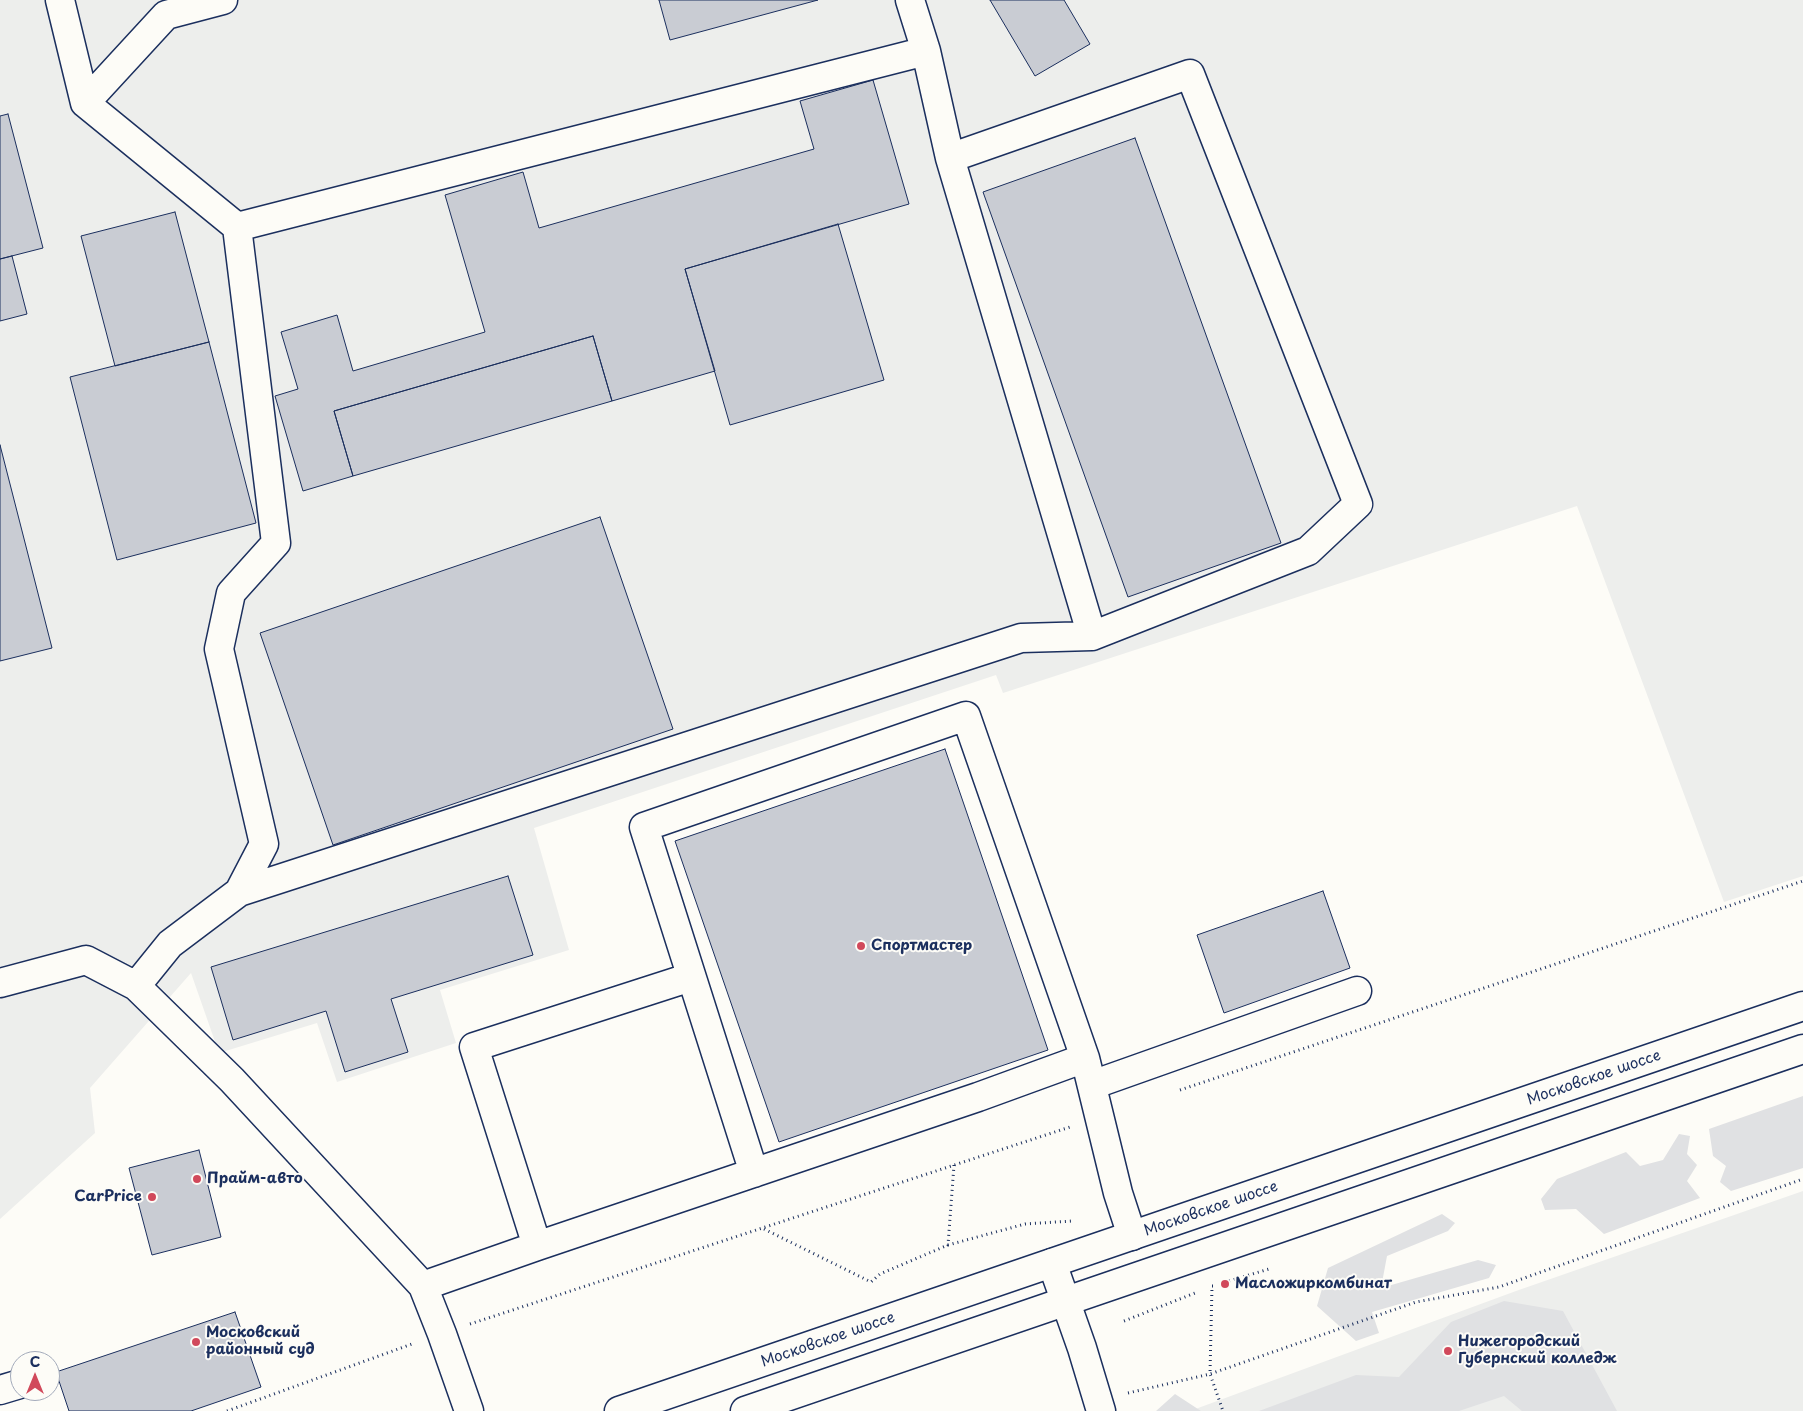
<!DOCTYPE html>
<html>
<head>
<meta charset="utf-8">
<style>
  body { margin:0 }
  #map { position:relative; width:1803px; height:1411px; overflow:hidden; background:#fdfcf7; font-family:"Playpen Sans",sans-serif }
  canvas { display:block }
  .north { position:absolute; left:10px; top:1351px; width:50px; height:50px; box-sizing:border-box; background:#fdfcf7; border:1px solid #a3aaba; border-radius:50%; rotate:0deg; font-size:14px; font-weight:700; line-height:20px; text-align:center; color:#1b2f5e }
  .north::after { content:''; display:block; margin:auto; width:18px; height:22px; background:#d1495b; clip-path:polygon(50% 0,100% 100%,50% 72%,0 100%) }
</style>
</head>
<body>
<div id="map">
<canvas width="1803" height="1411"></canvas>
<div class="north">С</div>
</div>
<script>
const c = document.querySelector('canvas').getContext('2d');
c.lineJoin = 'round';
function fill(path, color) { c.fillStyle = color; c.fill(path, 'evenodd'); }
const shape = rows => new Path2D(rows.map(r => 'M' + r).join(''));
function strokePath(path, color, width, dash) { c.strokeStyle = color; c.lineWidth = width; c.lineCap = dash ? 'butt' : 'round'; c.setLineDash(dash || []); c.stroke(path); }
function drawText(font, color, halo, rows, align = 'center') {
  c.font = font + ' "Playpen Sans",sans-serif'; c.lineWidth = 4; c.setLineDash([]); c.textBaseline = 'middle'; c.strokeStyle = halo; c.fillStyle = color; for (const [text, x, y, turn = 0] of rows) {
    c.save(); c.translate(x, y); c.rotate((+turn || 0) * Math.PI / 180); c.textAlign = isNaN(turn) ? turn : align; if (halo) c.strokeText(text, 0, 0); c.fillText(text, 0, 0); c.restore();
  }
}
const built = shape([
  [0,0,1803,0,1803,876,1724,902,1577,506,1003,693,996,675,534,828,569,950,440,990,456,1043,337,1082,317,1023,219,1053,191,973,90,1088,95,1133,0,1219],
  [1803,1191,1803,1411,1190,1411,1516,1291]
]);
const green = shape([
  [1803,1096,1803,1168,1731,1191,1720,1182,1726,1166,1713,1156,1709,1129],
  [1679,1134,1690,1136,1687,1154,1697,1165,1687,1181,1700,1198,1604,1234,1576,1209,1545,1210,1541,1199,1557,1179,1626,1152,1640,1166,1663,1160],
  [1442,1214,1455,1223,1448,1231,1387,1256,1381,1288,1478,1260,1496,1265,1489,1278,1372,1312,1379,1333,1356,1341,1317,1306,1328,1268],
  [1504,1301,1563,1311,1617,1411,1522,1411,1504,1396,1459,1411,1259,1411,1356,1375,1399,1377,1451,1322],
  [1175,1394,1201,1411,1156,1411]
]);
const building = shape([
  [659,0,818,0,670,40,659,0],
  [990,0,1064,0,1090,44,1035,76,990,0],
  [873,80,909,204,685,269,715,371,612,401,593,336,334,411,353,476,303,491,275,396,298,389,281,332,337,315,353,371,485,332,445,195,523,172,539,228,814,149,800,101,873,80],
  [8,114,43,248,0,259,0,116,8,114],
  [1135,138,1281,543,1128,597,983,192,1135,138],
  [175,212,209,342,115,366,81,236,175,212],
  [838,224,884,380,730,425,685,269,838,224],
  [12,256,27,314,0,321,0,259,12,256],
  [593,336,612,401,353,476,334,411,593,336],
  [209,342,256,523,117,560,70,377,209,342],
  [0,445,52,648,0,661,0,445],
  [600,517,673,729,333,845,260,633,600,517],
  [945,749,1048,1050,779,1142,675,841,945,749],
  [508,876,533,955,391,999,408,1052,345,1072,326,1011,233,1040,211,967,508,876],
  [1323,891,1350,968,1224,1013,1197,935,1323,891],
  [199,1150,221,1237,152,1255,129,1168,199,1150],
  [235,1312,261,1387,191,1411,69,1411,56,1372,235,1312]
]);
const path = shape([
  [1180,1090,1803,881],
  [954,1165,948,1245,1025,1224,1072,1221],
  [764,1229,871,1282,880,1274,948,1245],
  [1229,1281,1269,1269],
  [1213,1286,1212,1286,1210,1374,1223,1411],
  [1124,1321,1195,1293],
  [470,1324,1070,1127],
  [1128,1393,1210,1374,1416,1302,1499,1287,1803,1179],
  [227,1411,412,1344]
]);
const minor = shape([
  [60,0,85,103,237,227,276,543,231,593,219,649,264,844,239,892,170,944,136,986],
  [910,0,926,51],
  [85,103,166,15,223,0],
  [237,227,926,51,950,158,1092,636],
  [239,892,1021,638,1092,636,1308,551,1358,504,1190,74,950,158],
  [0,983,86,960,136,986,232,1080,423,1286,442,1334,469,1411],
  [1092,1085,1357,991],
  [754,1173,644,827,966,716,1085,1058],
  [537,1246,474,1047,691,977],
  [1052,1263,1082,1348,1101,1411],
  [423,1286,537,1246,978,1097,1085,1058,1118,1193,1132,1236],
  [0,1390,20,1384]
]);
const major = shape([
  [619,1411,1803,1006],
  [745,1411,1803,1049]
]);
const markers = [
  [861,946,5,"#d1495b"],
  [197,1179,5,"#d1495b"],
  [152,1197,5,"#d1495b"],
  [1225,1284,5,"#d1495b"],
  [196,1342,5,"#d1495b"],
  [1448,1351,5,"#d1495b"]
];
const poiNames = [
  ["Спортмастер",871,946],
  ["Прайм-авто",207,1179],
  ["CarPrice",142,1197,"right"],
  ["Масложиркомбинат",1235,1284],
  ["Московский",206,1333],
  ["районный суд",206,1350],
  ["Нижегородский",1458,1342],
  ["Губернский колледж",1458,1359]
];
const streetNames = [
  ["Московское шоссе",1594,1078,-19],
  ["Московское шоссе",1211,1209,-19],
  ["Московское шоссе",828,1340,-19]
];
fill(built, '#edeeec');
fill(green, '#e0e1e3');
fill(building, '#c9ccd3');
strokePath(building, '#1b2f5e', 1);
strokePath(minor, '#1b2f5e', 31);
strokePath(major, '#1b2f5e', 31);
strokePath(path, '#1b2f5e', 3, [1, 4]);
strokePath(minor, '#fdfcf7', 28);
strokePath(major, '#fdfcf7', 28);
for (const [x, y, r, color] of markers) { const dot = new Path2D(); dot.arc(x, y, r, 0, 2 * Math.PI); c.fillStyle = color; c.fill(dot); strokePath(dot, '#fdfcf7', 2); }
drawText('bold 15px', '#1b2f5e', '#fdfcf7', poiNames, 'left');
drawText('15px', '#1b2f5e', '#fdfcf7', streetNames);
</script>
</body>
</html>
